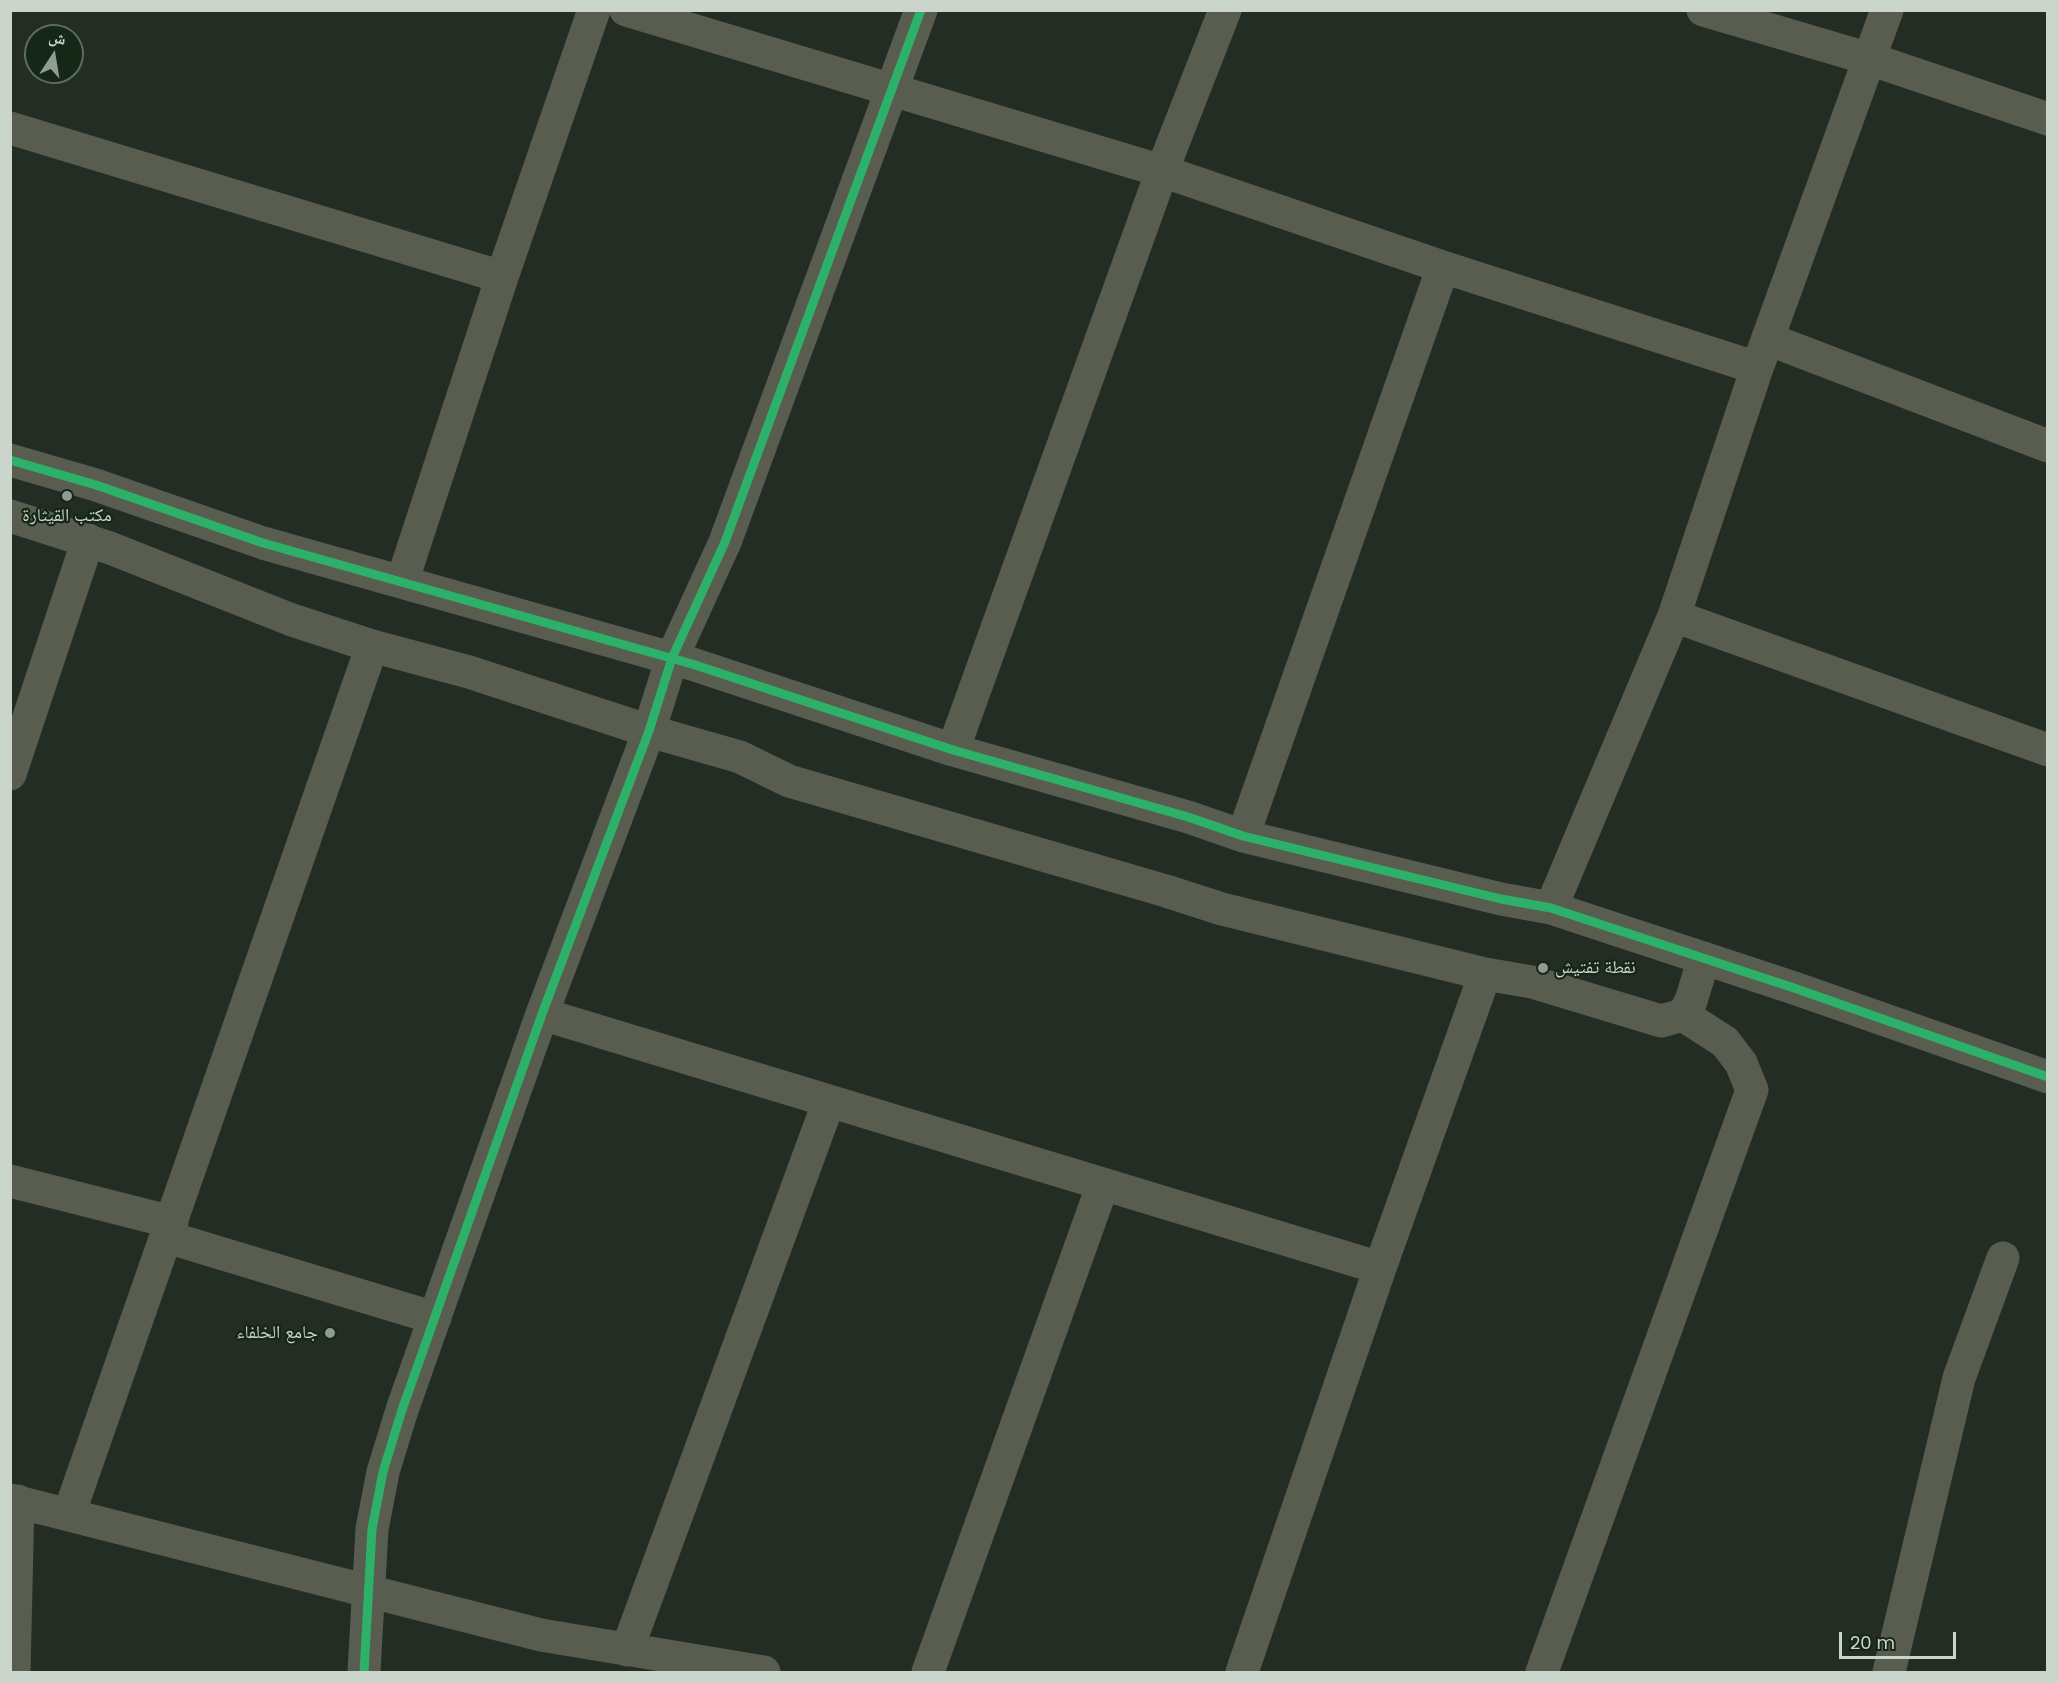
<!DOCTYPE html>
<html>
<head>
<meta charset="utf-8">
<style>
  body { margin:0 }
  #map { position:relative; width:2058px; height:1683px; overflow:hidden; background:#232d24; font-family:Poppins,"Noto Naskh Arabic",sans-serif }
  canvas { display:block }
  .frame { position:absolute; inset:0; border:12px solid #cad6cb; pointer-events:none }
  .north { position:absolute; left:24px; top:24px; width:60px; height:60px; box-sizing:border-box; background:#152717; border:2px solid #5d6d5f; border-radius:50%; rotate:12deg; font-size:16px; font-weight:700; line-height:24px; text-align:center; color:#cad6cb }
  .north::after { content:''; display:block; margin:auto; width:21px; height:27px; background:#909b91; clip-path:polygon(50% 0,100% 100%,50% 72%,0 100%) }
  .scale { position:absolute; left:1839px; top:1632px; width:117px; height:27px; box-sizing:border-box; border:3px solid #cad6cb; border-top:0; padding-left:8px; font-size:18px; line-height:21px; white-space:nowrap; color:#cad6cb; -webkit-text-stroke:4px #152717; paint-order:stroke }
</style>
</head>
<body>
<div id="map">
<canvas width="2058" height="1683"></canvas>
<div class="frame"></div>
<div class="north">ش</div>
<div class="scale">20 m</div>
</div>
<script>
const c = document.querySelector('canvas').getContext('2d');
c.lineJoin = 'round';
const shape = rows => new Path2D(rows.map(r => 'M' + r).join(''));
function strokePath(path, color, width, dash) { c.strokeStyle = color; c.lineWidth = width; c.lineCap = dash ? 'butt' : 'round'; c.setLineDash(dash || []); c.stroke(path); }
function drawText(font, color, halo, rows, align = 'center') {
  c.font = font + ' Poppins,"Noto Naskh Arabic",sans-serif'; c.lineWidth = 4.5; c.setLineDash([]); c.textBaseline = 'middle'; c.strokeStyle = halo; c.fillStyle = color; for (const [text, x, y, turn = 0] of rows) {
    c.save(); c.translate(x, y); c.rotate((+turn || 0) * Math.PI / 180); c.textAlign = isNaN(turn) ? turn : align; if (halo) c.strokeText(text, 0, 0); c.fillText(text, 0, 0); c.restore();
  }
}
const street = shape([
  [626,10,1162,171,1443,267,1757,368],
  [1703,10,1870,59,2048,119],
  [10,128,502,277],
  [1768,339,2048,446],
  [10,460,96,485,263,543,692,664,953,750,1188,817,1243,836,1501,899,1551,908,1794,988,2048,1077],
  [10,516,110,548,292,620,372,646,469,672,649,731,740,757,789,781,1166,891,1222,909,1485,974,1532,982,1661,1021,1683,1015,1691,1001,1704,958],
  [402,582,502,277,594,10],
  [1674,616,2048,750],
  [953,750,1162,171,1225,10],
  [10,774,88,540],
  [1243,836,1443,267],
  [1551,908,1674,616,1757,368,1887,10],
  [542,1014,1380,1268],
  [10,1181,172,1222],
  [167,1237,435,1318],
  [10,1500,541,1635,764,1672],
  [69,1514,372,646],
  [627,1650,829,1101],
  [14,1672,18,1501],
  [364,1672,372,1529,383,1472,402,1410,542,1014,649,731,672,658,725,542,921,10],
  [928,1672,1103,1184],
  [1242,1672,1380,1268,1485,974],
  [1542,1672,1752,1090,1741,1063,1725,1042,1683,1015],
  [1889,1672,1959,1378,2003,1258]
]);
const cycleway = shape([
  [10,460,96,485,263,543,692,664,953,750,1188,817,1243,836,1501,899,1551,908,1794,988,2048,1077],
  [364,1672,372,1529,383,1472,402,1410,542,1014,649,731,672,658,725,542,921,10]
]);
const markers = [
  [67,496,6,"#909b91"],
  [1543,968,6,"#909b91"],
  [330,1333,6,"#909b91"]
];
const poiNames = [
  ["مكتب القيثارة",67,516],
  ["نقطة تفتيش",1555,968,"left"],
  ["جامع الخلفاء",318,1333,"right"]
];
strokePath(street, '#595d50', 33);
strokePath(cycleway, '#2db169', 9);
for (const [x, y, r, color] of markers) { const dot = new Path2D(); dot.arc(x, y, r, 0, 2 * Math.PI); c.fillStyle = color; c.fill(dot); strokePath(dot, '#152717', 2); }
drawText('18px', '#cad6cb', '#152717', poiNames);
</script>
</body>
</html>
